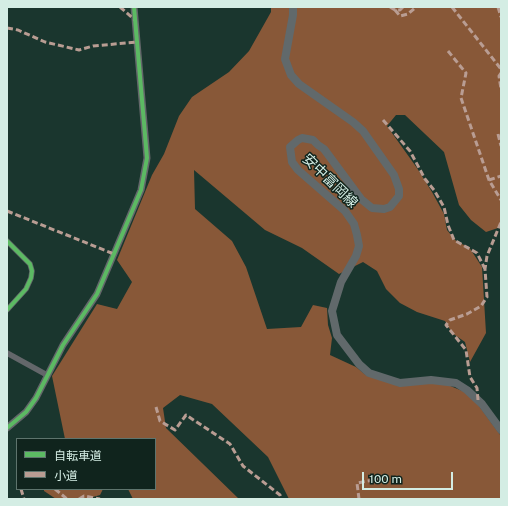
<!DOCTYPE html>
<html>
<head>
<meta charset="utf-8">
<style>
  body { margin:0 }
  #map { position:relative; width:508px; height:506px; overflow:hidden; background:#1a362e; font-family:"Public Sans","Noto Sans JP",sans-serif }
  canvas { display:block }
  .frame { position:absolute; inset:0; border:8px solid #d4ede4; pointer-events:none }
  .legend { position:absolute; left:16px; top:438px; width:140px; height:52px; box-sizing:border-box; background:#10241d; border:1px solid #5e746d; margin:0; padding:5px 7px; list-style:none; font-size:12px; color:#d4ede4 }
  .legend li { display:flex; align-items:center; gap:8px; height:20px }
  .legend b { width:20px; border:1px solid #5e746d }
  .scale { position:absolute; left:362px; top:472px; width:91px; height:18px; box-sizing:border-box; border:2px solid #d4ede4; border-top:0; padding-left:5px; font-size:12px; line-height:14px; white-space:nowrap; color:#d4ede4; -webkit-text-stroke:3px #10241d; paint-order:stroke }
</style>
</head>
<body>
<div id="map">
<canvas width="508" height="506"></canvas>
<div class="frame"></div>
<ul class="legend">
<li><b style="height:5px;background:#5cba63"></b>自転車道</li>
<li><b style="height:5px;background:#b99d93"></b>小道</li>
</ul>
<div class="scale">100 m</div>
</div>
<script>
const c = document.querySelector('canvas').getContext('2d');
c.lineJoin = 'round';
function fill(path, color) { c.fillStyle = color; c.fill(path, 'evenodd'); }
const shape = rows => new Path2D(rows.map(r => 'M' + r).join(''));
function strokePath(path, color, width, dash) { c.strokeStyle = color; c.lineWidth = width; c.lineCap = dash ? 'butt' : 'round'; c.setLineDash(dash || []); c.stroke(path); }
function drawText(font, color, halo, rows, align = 'center') {
  c.font = font + ' "Public Sans","Noto Sans JP",sans-serif'; c.lineWidth = 3; c.setLineDash([]); c.textBaseline = 'middle'; c.strokeStyle = halo; c.fillStyle = color; for (const [text, x, y, turn = 0] of rows) {
    c.save(); c.translate(x, y); c.rotate((+turn || 0) * Math.PI / 180); c.textAlign = isNaN(turn) ? turn : align; if (halo) c.strokeText(text, 0, 0); c.fillText(text, 0, 0); c.restore();
  }
}
const forest = shape([
  [271,7,501,7,501,227,486,232,471,220,459,205,444,152,405,115,396,115,387,126,417,168,432,192,444,214,447,230,457,242,469,247,482,267,486,333,470,362,465,342,452,333,445,321,417,312,400,303,386,289,377,271,363,262,339,274,302,248,265,230,194,170,195,209,232,241,246,267,267,329,301,327,313,305,327,308,328,325,332,338,330,355,356,367,367,376,443,383,465,392,479,406,501,436,501,499,289,499,268,457,212,404,180,395,163,408,166,428,239,499,133,499,128,489,155,489,155,439,65,439,52,376,97,304,117,309,132,282,117,260,152,175,164,154,179,116,192,97,229,72,249,51,271,12],
  [44,489,103,489,100,495,86,499,56,499,44,491]
]);
const minor = shape([
  [7,241,30,264,32,271,31,278,26,289,7,310],
  [7,353,47,375]
]);
const tertiary = shape([
  [7,428,26,412,36,398,63,345,97,294,141,190,147,158,134,7]
]);
const secondary = shape([
  [293,7,293,15,285,59,291,75,299,84,353,122,363,131,394,175,399,189,399,196,390,207,384,209,372,208,361,199,324,149,318,145,313,140,302,138,298,140,290,147,292,162,298,170,345,211,354,224,357,235,359,246,356,256,341,282,332,311,337,335,359,364,369,373,400,383,431,380,456,383,467,390,482,404,501,430]
]);
const quiet = shape([
  [120,7,135,20],
  [390,7,395,10,400,10,403,7],
  [452,7,501,69],
  [498,7,501,17],
  [395,10,400,16,408,14,416,7],
  [7,28,18,30,45,42,79,50,93,46,137,42],
  [448,51,466,73,461,98,489,180,501,200],
  [501,73,499,76,501,89],
  [383,120,410,151,425,179,434,190,444,207,448,225,454,240,477,253,485,269],
  [498,134,501,146],
  [489,180,501,176],
  [7,211,114,254],
  [478,400,477,388,470,377,466,350,446,325,450,320,467,314,481,306,487,297,485,269,487,256,501,222],
  [156,407,160,421,175,430,186,415,230,444,243,466,280,495,281,499],
  [21,489,24,499],
  [55,489,67,499],
  [79,499,84,496,100,499],
  [359,499,357,483,379,479]
]);
const cycleway = shape([
  [7,241,30,264,32,271,31,278,26,289,7,310],
  [7,428,26,412,36,398,63,345,97,294,141,190,147,158,134,7]
]);
const streetNames = [
  ["安中富岡線",330,181,44]
];
fill(forest, '#885838');
strokePath(minor, '#63676a', 5.5);
strokePath(tertiary, '#63676a', 7);
strokePath(secondary, '#61696b', 8);
strokePath(quiet, '#b99d93', 3, [6, 3]);
strokePath(cycleway, '#5cba63', 4);
drawText('14px', '#d4ede4', '#10241d', streetNames);
</script>
</body>
</html>
